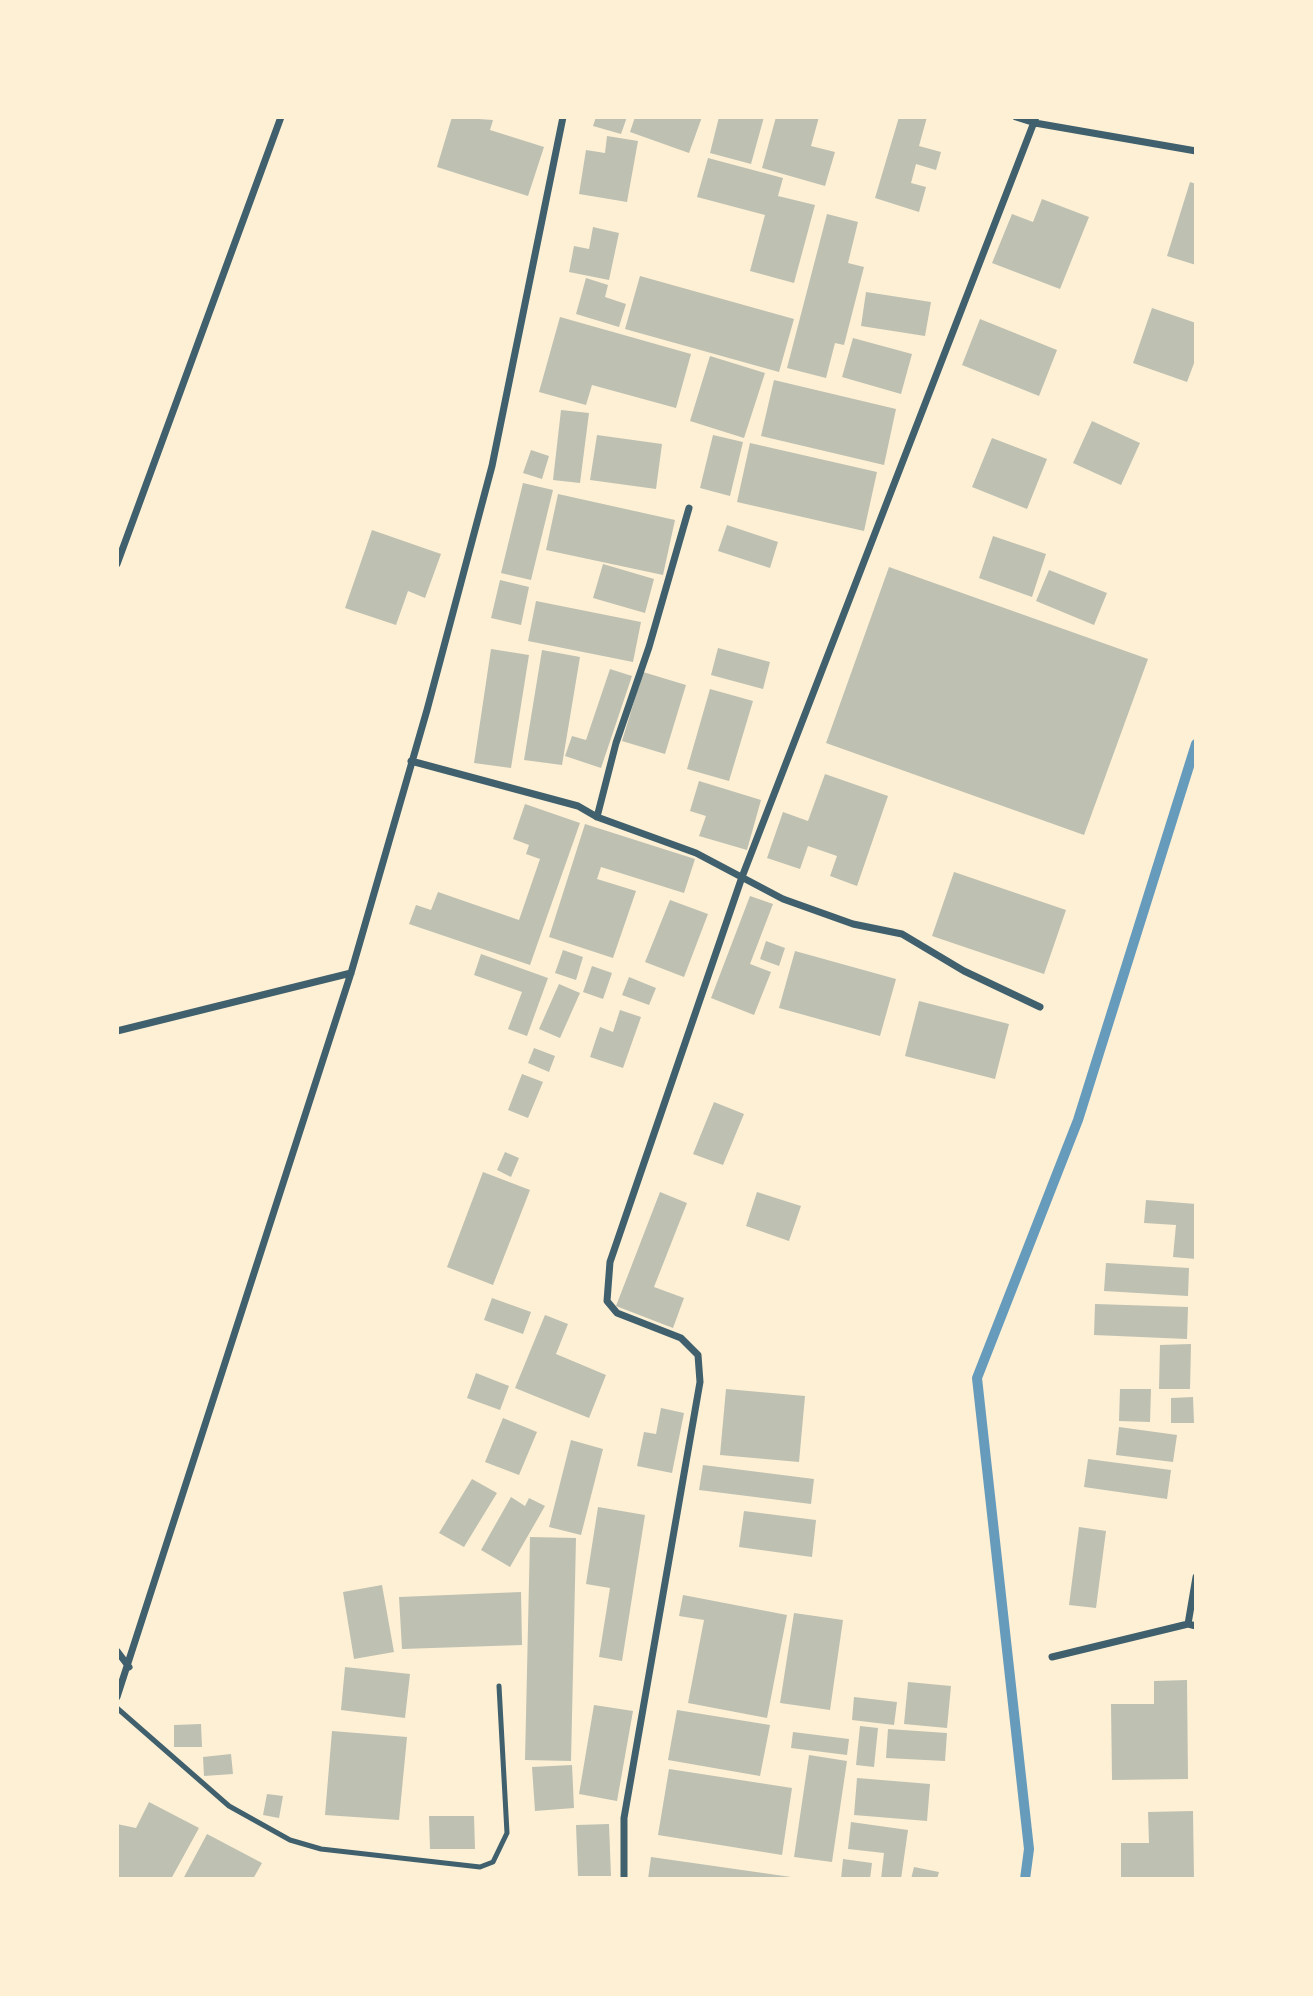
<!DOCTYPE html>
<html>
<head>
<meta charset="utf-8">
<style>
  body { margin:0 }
  #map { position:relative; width:1313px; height:1996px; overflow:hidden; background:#fdf0d5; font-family:Ubuntu,sans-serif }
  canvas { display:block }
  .frame { position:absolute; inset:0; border:119px solid #fdf0d5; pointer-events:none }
</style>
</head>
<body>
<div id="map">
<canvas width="1313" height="1996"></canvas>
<div class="frame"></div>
</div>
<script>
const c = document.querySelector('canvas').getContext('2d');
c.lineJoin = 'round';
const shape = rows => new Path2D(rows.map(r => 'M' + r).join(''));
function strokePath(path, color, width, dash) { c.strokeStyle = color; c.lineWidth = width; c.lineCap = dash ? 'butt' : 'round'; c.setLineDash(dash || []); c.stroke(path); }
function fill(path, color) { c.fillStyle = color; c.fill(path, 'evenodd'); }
const stream = shape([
  [1025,1879,1029,1849,977,1378,1078,1120,1196,744]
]);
const building = shape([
  [452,117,493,120,490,130,544,147,528,196,437,167],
  [596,117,627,117,621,134,593,126],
  [635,117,702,117,689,153,630,132],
  [719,117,764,117,751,164,710,153],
  [776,117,819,117,811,146,835,152,825,186,762,168],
  [899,117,927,117,919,146,941,152,936,170,916,164,911,183,926,187,919,212,875,198],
  [607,136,638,141,627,202,579,194,586,150,605,153],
  [708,158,783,178,778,196,815,205,794,283,750,271,765,215,697,197],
  [1190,182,1196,184,1196,265,1167,256],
  [1042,199,1089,217,1060,289,992,263,1012,214,1033,222],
  [827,214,858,222,848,263,864,267,844,345,835,343,826,378,787,368],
  [593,227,619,233,609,280,569,272,574,246,589,249],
  [640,276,794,319,779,372,625,329],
  [586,278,608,285,605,297,626,304,619,327,576,314],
  [866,292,931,302,925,336,861,326],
  [1152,308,1196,323,1196,358,1187,382,1133,363],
  [560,317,691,354,676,408,592,385,586,405,539,392],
  [980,319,1057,350,1039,396,962,365],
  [853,338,912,354,901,394,842,377],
  [710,356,765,373,744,438,690,421],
  [774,380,896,409,884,465,761,436],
  [561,410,589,413,580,483,553,480],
  [1092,421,1140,443,1121,485,1073,463],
  [597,435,662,444,656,489,590,480],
  [713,435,743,442,730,496,700,488],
  [992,438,1047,459,1027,509,972,487],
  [750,443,877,472,864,531,737,502],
  [531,450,549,456,542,479,523,473],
  [523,483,553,490,531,580,501,573],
  [558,494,675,520,663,575,546,550],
  [727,525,778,542,770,568,718,551],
  [372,530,441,554,425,598,408,591,396,625,345,608],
  [993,536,1046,554,1032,597,979,578],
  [603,564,654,579,645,613,593,598],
  [889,567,1148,659,1084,835,826,743],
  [1049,570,1107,593,1094,625,1036,601],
  [500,580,529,587,521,625,491,618],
  [536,601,641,622,633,662,528,641],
  [718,648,770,662,763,689,711,675],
  [491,649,529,655,511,768,474,763],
  [542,650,580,657,562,765,524,760],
  [610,669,632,676,601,768,565,756,572,736,586,740],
  [643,672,686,685,665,754,622,741],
  [710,689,753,701,729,781,687,769],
  [825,774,888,796,857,886,830,876,837,856,808,846,800,869,767,858,783,812,808,821],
  [699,781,761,800,747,850,699,836,706,816,690,811],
  [525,804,580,823,530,965,409,924,416,905,431,910,438,892,519,920,540,859,526,854,529,845,513,839],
  [585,824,695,859,684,893,601,867,597,879,636,891,613,958,549,937],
  [954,872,1066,910,1044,974,932,936],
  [750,896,773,904,750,964,771,972,754,1015,711,998],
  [670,900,708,914,684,977,645,962],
  [766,941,785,948,779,966,760,959],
  [563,950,583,957,576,980,555,973],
  [795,951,896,979,880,1036,779,1008],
  [481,954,548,978,527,1036,508,1029,522,992,474,975],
  [592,966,612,973,603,999,583,992],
  [629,977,656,988,649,1005,622,995],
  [559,984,580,993,560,1038,539,1029],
  [919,1001,1009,1024,995,1079,905,1056],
  [620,1010,641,1017,623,1068,590,1057,600,1027,613,1032],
  [534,1048,555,1056,549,1072,528,1063],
  [522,1074,543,1082,528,1118,508,1110],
  [714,1102,744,1114,723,1165,693,1154],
  [505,1152,519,1158,511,1177,497,1170],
  [483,1172,530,1190,493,1285,447,1267],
  [660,1192,687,1203,654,1287,684,1298,673,1328,616,1306],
  [757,1192,801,1206,789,1241,746,1226],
  [1146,1200,1196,1204,1196,1259,1173,1257,1176,1225,1144,1223],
  [1106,1263,1189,1268,1188,1296,1104,1291],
  [492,1298,531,1312,523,1334,484,1320],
  [1095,1304,1188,1307,1187,1339,1094,1335],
  [545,1315,568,1324,556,1354,606,1375,589,1418,515,1388],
  [1191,1344,1190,1389,1159,1389,1160,1345],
  [476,1373,509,1386,500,1410,467,1398],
  [726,1389,805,1396,799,1462,720,1455],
  [1120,1389,1151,1389,1150,1422,1119,1421],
  [1193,1397,1194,1423,1171,1423,1171,1398],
  [661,1408,684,1413,672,1473,637,1466,644,1432,656,1434],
  [503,1418,537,1432,519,1475,485,1462],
  [1119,1427,1177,1435,1173,1462,1116,1455],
  [571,1440,603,1449,581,1535,549,1527],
  [1088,1459,1171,1470,1167,1499,1084,1487],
  [703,1465,814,1479,811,1504,699,1490],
  [472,1479,497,1493,464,1547,439,1533],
  [511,1497,525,1506,529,1498,545,1506,510,1567,481,1550],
  [598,1507,645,1515,622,1661,599,1657,610,1588,586,1584],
  [744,1511,816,1520,812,1557,739,1547],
  [1079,1527,1106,1531,1096,1608,1069,1605],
  [530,1537,576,1538,571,1761,525,1760],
  [382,1585,394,1652,354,1659,343,1592],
  [521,1592,522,1645,402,1649,399,1597],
  [683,1595,787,1615,767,1718,688,1703,704,1620,679,1616],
  [794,1613,843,1620,830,1710,780,1703],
  [345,1667,410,1674,405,1718,341,1710],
  [1187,1680,1188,1779,1112,1780,1111,1704,1154,1704,1154,1681],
  [908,1682,951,1686,947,1728,904,1724],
  [854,1697,897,1702,894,1725,852,1720],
  [594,1705,633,1711,617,1801,579,1794],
  [677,1710,770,1725,760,1776,668,1760],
  [201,1724,202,1747,174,1747,174,1725],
  [860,1726,878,1728,874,1767,856,1765],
  [888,1729,947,1733,945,1761,886,1758],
  [332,1731,407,1737,399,1820,325,1815],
  [793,1732,849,1739,847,1755,791,1748],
  [231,1754,233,1774,204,1776,203,1757],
  [809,1755,847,1761,832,1862,794,1857],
  [572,1765,574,1808,535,1811,532,1767],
  [669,1769,792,1788,782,1855,658,1835],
  [857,1778,930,1784,927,1821,854,1815],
  [267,1794,283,1796,279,1818,263,1815],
  [149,1802,199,1828,171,1879,117,1879,117,1824,136,1828],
  [1193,1811,1194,1879,1121,1879,1121,1843,1149,1843,1148,1812],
  [429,1816,474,1816,475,1849,430,1849],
  [851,1822,908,1830,901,1879,881,1879,884,1853,848,1849],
  [609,1824,611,1876,578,1876,576,1825],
  [207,1834,262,1863,253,1879,183,1879],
  [651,1857,791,1877,791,1879,648,1879],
  [843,1859,872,1863,870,1879,841,1879],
  [914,1867,939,1872,937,1879,911,1879]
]);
const service = shape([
  [117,1708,229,1806,290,1840,321,1849,480,1867,493,1862,507,1833,499,1686]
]);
const minor = shape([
  [1016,117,1035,123,1196,151],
  [117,564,281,117],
  [411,761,578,806,597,817,696,853,783,899,853,924,902,934,964,971,1040,1007],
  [597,817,616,743,649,647,689,508],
  [117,1031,351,973],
  [1188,1624,1196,1577],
  [117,1651,129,1667],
  [1052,1657,1188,1624,1196,1626],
  [117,1697,351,973,427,710,492,466,563,117],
  [624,1879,624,1818,700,1382,698,1355,681,1338,617,1313,607,1301,610,1262,742,877,1036,117]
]);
strokePath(stream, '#669bbc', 10);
fill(building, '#bec0b2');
strokePath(service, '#3f606c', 5);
strokePath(minor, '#3f606c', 7);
</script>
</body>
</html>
